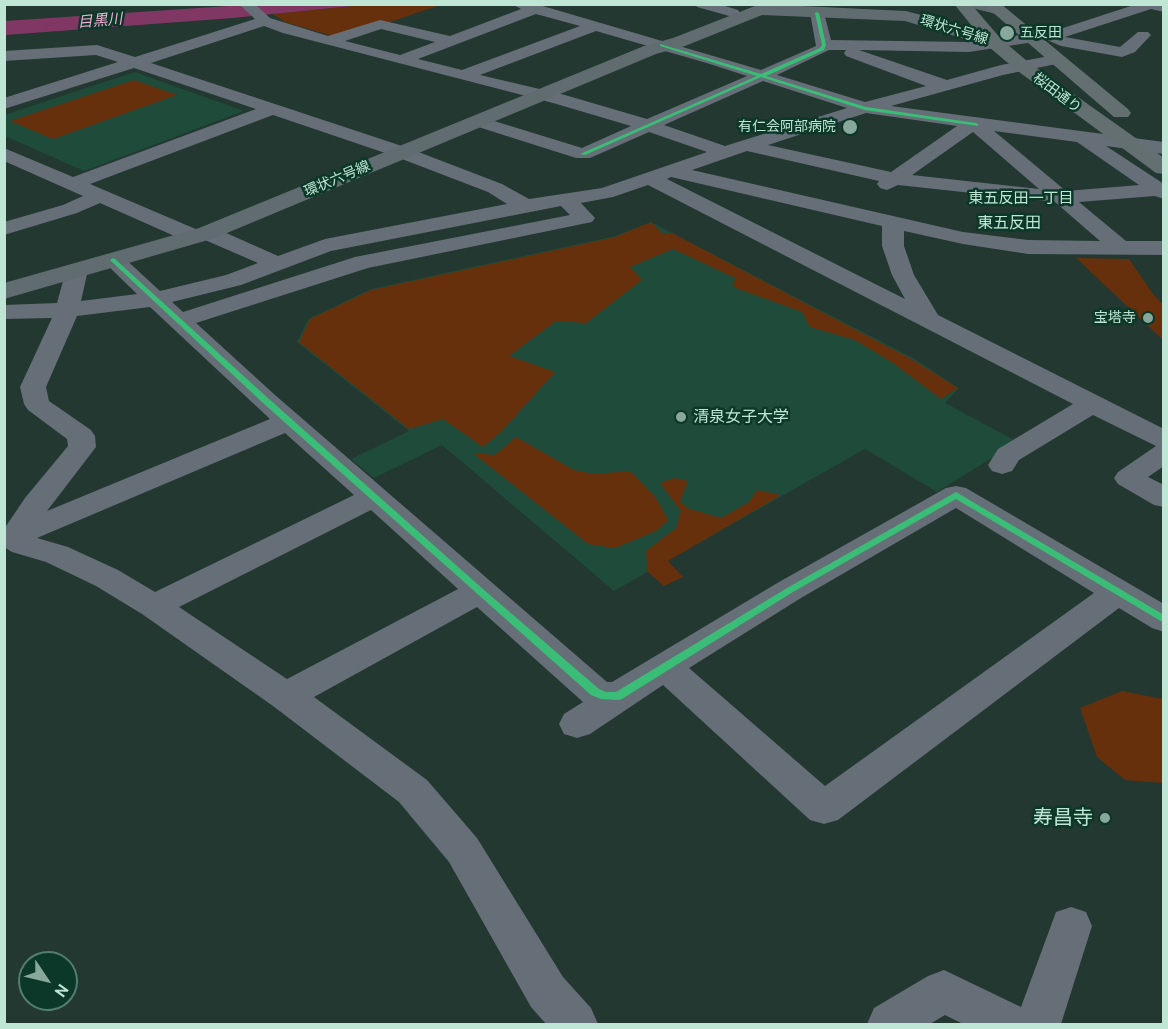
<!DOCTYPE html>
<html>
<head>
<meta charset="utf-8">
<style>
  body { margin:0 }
  #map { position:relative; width:1168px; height:1029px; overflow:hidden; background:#223830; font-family:Cabin,sans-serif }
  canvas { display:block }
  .frame { position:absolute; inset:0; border:6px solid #bfe5d4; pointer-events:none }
  .north { position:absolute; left:18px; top:951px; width:60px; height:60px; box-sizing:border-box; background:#0b3828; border:2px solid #537d6d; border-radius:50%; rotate:125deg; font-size:16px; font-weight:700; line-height:24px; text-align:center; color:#bfe5d4 }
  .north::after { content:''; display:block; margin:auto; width:21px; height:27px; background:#88a89b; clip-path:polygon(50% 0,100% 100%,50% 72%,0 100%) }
</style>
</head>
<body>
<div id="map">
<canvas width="1168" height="1029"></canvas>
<div class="frame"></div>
<div class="north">N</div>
</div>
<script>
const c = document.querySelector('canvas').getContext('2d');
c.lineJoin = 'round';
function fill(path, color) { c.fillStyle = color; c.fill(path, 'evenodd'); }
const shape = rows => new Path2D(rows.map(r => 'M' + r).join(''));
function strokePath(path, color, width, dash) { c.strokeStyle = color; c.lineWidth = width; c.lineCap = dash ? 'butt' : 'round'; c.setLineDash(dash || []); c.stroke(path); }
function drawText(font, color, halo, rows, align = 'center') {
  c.font = font + ' Cabin,"Noto Sans JP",sans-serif'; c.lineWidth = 5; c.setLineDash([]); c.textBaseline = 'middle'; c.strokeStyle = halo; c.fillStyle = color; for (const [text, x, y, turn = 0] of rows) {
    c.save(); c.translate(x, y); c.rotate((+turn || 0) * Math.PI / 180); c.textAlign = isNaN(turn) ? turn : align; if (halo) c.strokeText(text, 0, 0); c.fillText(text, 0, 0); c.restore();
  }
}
const built = shape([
  [135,72,244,111,84,171,5,136,4,115],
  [651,222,915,359,959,388,945,403,1018,442,937,492,865,449,614,591,442,445,374,478,351,459,409,431,297,342,308,319,371,289,615,236]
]);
const green = shape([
  [362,5,440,5,384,24,336,37,285,22,273,14],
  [134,80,177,95,53,139,10,121],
  [651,222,663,234,672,233,913,360,958,388,941,399,893,363,855,340,810,327,802,312,733,287,735,278,673,249,630,267,642,280,586,323,556,321,509,356,555,372,501,432,483,447,443,419,409,429,299,342,310,319,371,290,615,237],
  [1076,258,1129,259,1153,294,1163,305,1163,340],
  [516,437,574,470,594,474,630,471,656,498,668,520,656,531,615,548,588,544,473,453,495,455],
  [674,478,688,481,680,501,687,508,721,518,749,502,757,490,781,495,668,561,683,577,664,586,648,572,646,551,676,528,681,511,660,483],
  [1122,691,1163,699,1163,783,1125,780,1097,757,1080,708]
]);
const water = shape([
  [243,5,362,5,233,18,5,35,5,21]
]);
const minor = shape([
  [239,4,255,4,270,18,328,36,380,20,450,36,521,9,512,4,536,4,761,70,816,46,810,13,817,9,824,13,831,40,969,42,1057,30,1137,4,1164,4,1164,12,1151,9,1065,37,1120,47,1138,32,1148,32,1151,35,1135,52,1122,57,1061,46,1047,40,969,52,859,50,947,80,1001,65,1055,55,1061,57,1063,60,1061,63,1003,75,891,106,1164,142,1164,154,1106,146,1164,184,1164,199,1155,196,1079,202,1126,241,1164,241,1164,255,1028,254,963,244,904,231,904,246,914,275,938,315,1164,429,1164,466,1148,477,1164,485,1164,507,1154,505,1118,484,1114,478,1118,472,1156,446,1093,415,1019,460,1012,471,1002,474,992,471,988,465,998,449,1073,404,648,185,613,197,581,203,595,218,592,222,368,268,196,323,275,395,607,682,612,682,779,582,946,488,956,486,966,488,1164,604,1164,632,1152,628,1119,608,838,820,824,824,810,820,663,685,590,734,577,738,564,734,559,724,564,714,583,702,477,607,314,697,427,780,477,838,563,977,591,1008,598,1024,546,1024,531,1007,449,862,399,802,273,706,142,614,96,586,46,562,12,552,4,547,4,529,25,498,68,446,67,439,28,410,24,404,20,387,52,318,4,319,4,305,57,303,66,270,69,265,77,263,85,265,88,270,81,301,137,294,102,260,105,255,113,253,121,255,160,291,226,275,258,263,205,240,196,243,188,242,100,203,77,213,4,235,4,222,63,205,83,196,4,161,4,148,73,177,256,109,134,68,4,109,4,98,118,62,96,55,4,61,4,51,97,45,135,57,255,19,239,4],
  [536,14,580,26,462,70,418,59,536,14],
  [264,26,283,33,553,103,631,126,582,148,478,116,472,117,469,121,472,125,576,158,590,158,649,132,707,152,602,188,529,199,502,184,408,148,151,63,264,26],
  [381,29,435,42,400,55,345,41,381,29],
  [596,31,710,64,747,76,647,119,565,95,480,75,596,31],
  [829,50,846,50,844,53,846,56,926,86,865,102,777,75,829,50],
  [763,81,847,108,725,146,664,125,763,81],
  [866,113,957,126,891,172,768,145,866,113],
  [273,115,394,156,488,192,507,204,325,239,278,256,215,228,207,227,198,230,90,184,273,115],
  [994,131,1077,142,1139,185,1066,191,994,131],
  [973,132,1039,189,912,175,973,132],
  [747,151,879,181,877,184,880,188,887,190,898,185,1055,202,1100,241,1028,240,963,232,692,170,747,151],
  [671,177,882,226,882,246,892,275,905,299,667,179,671,177],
  [561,206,570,215,355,257,183,312,172,302,241,285,331,251,561,206],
  [150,307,270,419,47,511,96,447,95,436,91,430,49,401,46,387,77,316,150,307],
  [285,433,354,495,155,592,118,570,68,547,37,538,285,433],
  [956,508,1094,593,825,786,689,668,801,598,956,508],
  [371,510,458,589,287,679,179,607,371,510],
  [695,4,719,4,738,10,740,13,733,17,697,7,695,4],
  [1071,907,1086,912,1092,926,1061,1024,963,1024,945,1015,930,1024,867,1024,874,1008,928,976,944,970,1021,1007,1056,912,1071,907]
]);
const major = shape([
  [760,4,906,11,978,30,1001,39,1004,43,1001,47,995,48,905,21,762,15,685,46,656,54,215,238,4,299,4,283,199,228,644,46,673,38,760,4],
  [966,4,997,4,1004,9,996,14,968,7,966,4]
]);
const highway = shape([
  [954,4,971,4,1001,39,1027,61,1164,158,1164,174,1156,173,1015,69,989,47,954,4],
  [983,4,1001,4,1128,109,1131,113,1128,117,1114,117,983,4]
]);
const cycleway = shape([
  [817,12,819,13,826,45,824,50,766,76,866,107,976,123,978,124,978,126,865,110,761,77,585,155,580,154,757,76,660,46,660,44,761,74,820,48,822,45,815,13,817,12],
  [113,258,115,259,269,399,483,589,599,689,606,692,616,692,787,588,956,492,1164,615,1164,623,956,499,793,592,622,699,618,700,601,699,591,695,263,403,111,261,110,260,113,258]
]);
const markers = [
  [1007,33,8,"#88a89b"],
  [850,127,8,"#88a89b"],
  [1148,318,6,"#88a89b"],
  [681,417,6,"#88a89b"],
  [1105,818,6,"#88a89b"]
];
const farStreetnames = [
  ["環状六号線",954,30,17],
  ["桜田通り",1057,93,37],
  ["環状六号線",337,179,-23]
];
const farPoinames = [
  ["五反田",1020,33,"left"],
  ["有仁会阿部病院",836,127],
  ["宝塔寺",1136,318]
];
const farWaternames = [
  ["目黒川",100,21,-5]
];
const farNeighbourhoodnames = [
  ["東五反田一丁目",1021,199]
];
const farQuarternames = [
  ["東五反田",1009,223]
];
const poiNames = [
  ["清泉女子大学",693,417]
];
const nearPoinames = [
  ["寿昌寺",1093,818]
];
fill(built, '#1e4b3a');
fill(green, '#67300c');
fill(water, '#803763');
fill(minor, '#666e77');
fill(major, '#616c70');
fill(highway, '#646f71');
fill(cycleway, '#3abd76');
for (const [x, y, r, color] of markers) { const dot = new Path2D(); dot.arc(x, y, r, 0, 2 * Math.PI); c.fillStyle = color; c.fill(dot); strokePath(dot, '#0b3828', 2); }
drawText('14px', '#bfe5d4', '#0b3828', farStreetnames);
drawText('14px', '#bfe5d4', '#0b3828', farPoinames, 'right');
drawText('italic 15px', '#f3aed4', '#0b3828', farWaternames);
drawText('15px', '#bfe5d4', '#0b3828', farNeighbourhoodnames);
drawText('16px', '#bfe5d4', '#0b3828', farQuarternames);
drawText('16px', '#bfe5d4', '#0b3828', poiNames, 'left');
drawText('20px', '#bfe5d4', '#0b3828', nearPoinames, 'right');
</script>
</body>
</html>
